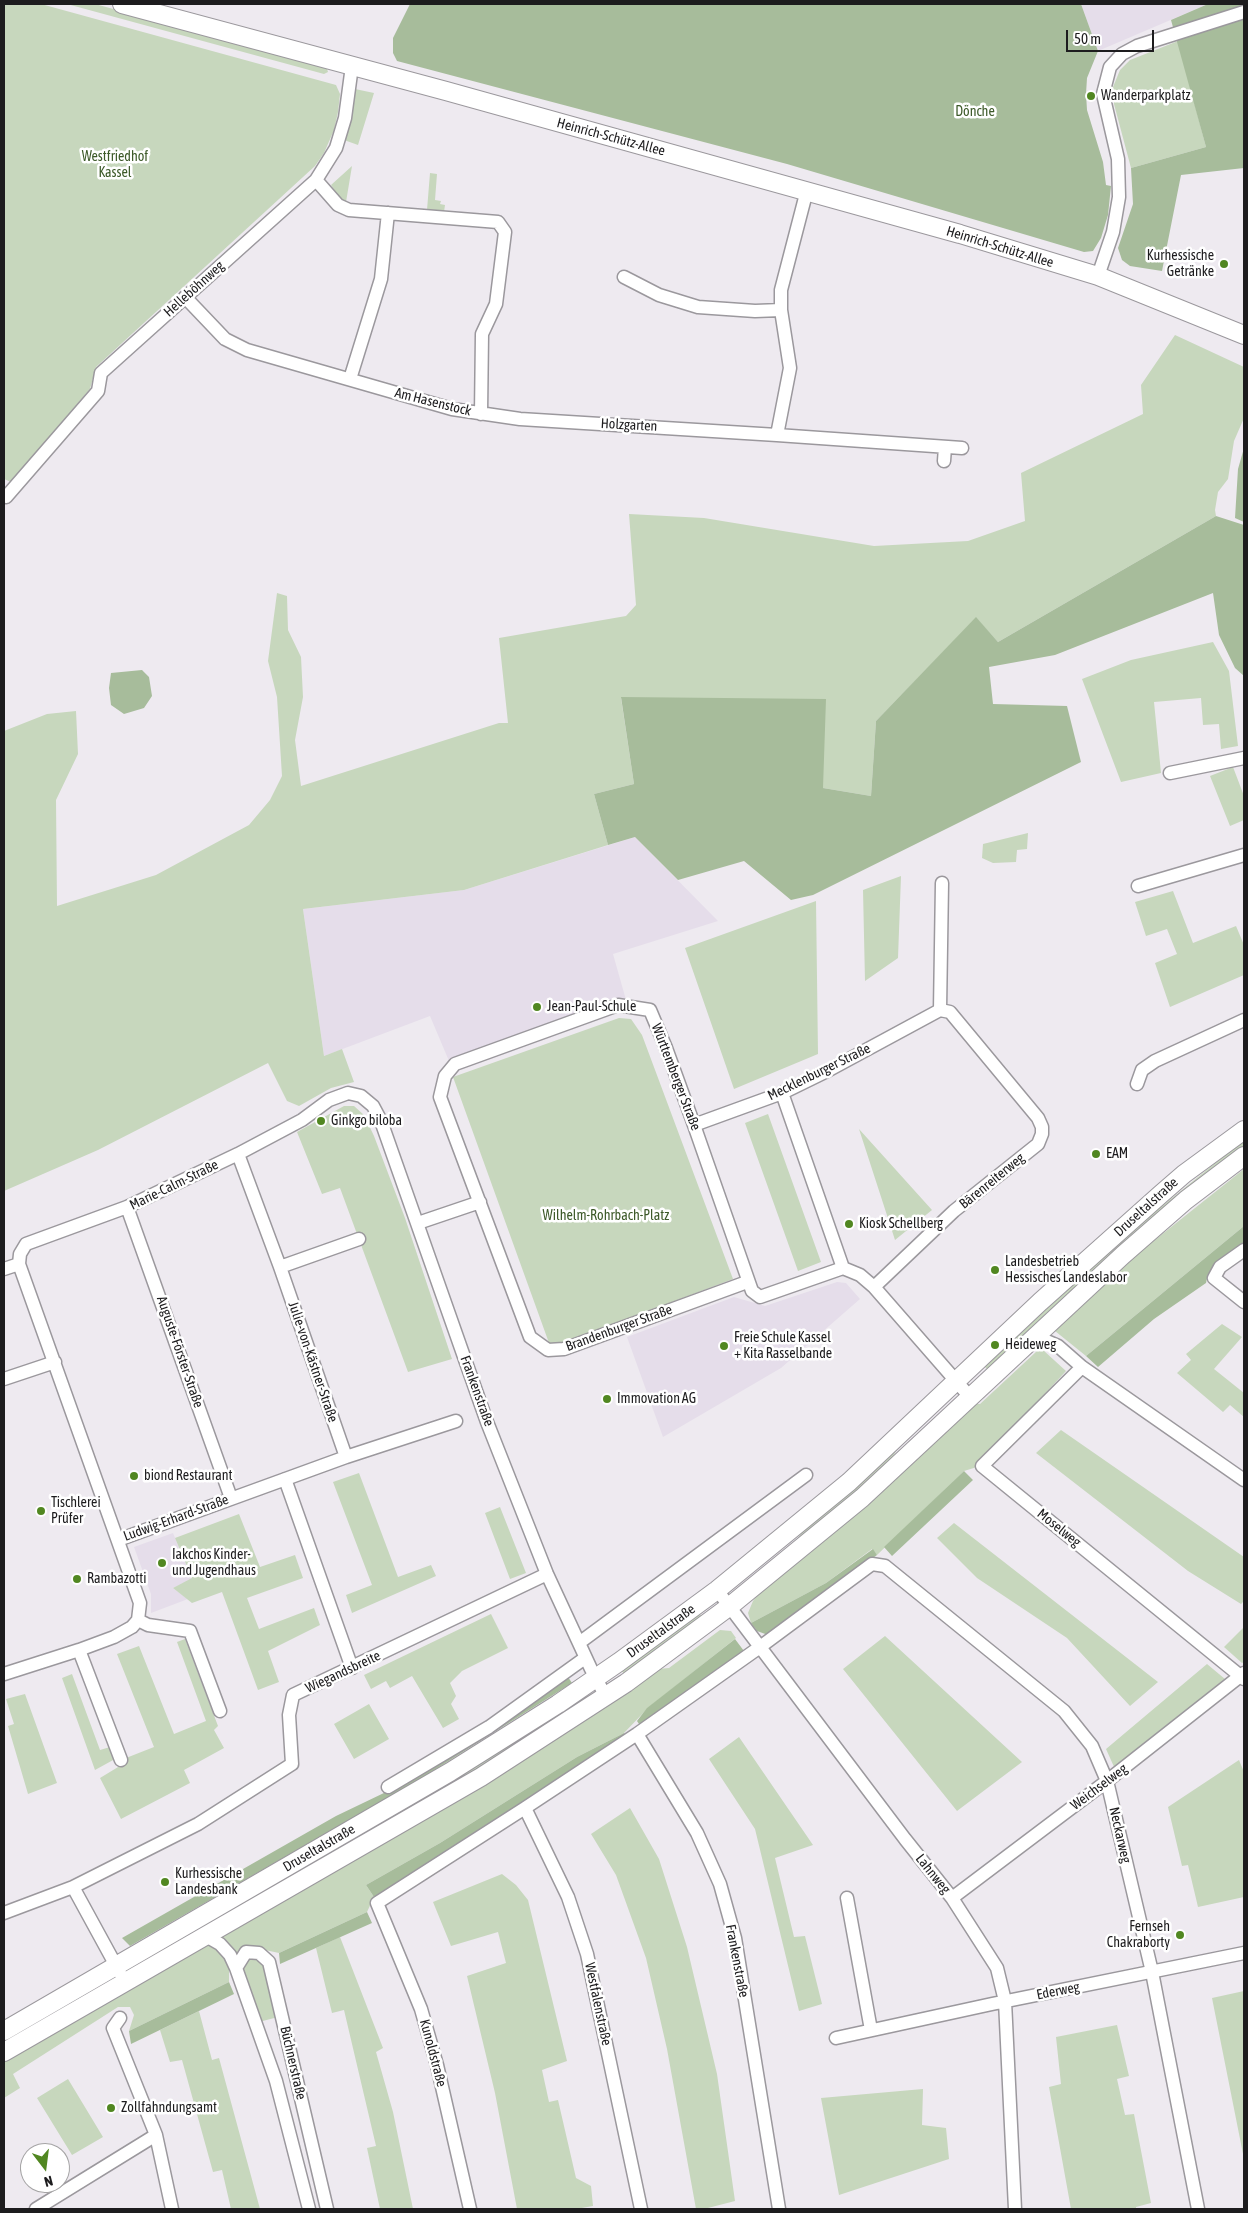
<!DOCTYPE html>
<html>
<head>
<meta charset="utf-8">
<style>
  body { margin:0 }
  #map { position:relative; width:1248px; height:2213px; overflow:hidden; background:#eeeaf0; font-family:"Asap Condensed",sans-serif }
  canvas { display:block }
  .frame { position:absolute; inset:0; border:5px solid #1d1c1e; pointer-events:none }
  .north { position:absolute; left:20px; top:2143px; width:50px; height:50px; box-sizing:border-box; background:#fff; border:1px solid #a5a4a5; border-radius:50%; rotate:165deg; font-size:14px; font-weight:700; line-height:20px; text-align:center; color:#1d1c1e }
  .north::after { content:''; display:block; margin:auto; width:18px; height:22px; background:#518721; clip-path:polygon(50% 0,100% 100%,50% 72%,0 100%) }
  .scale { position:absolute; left:1066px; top:30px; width:88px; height:22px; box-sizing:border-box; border:2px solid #1d1c1e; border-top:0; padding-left:6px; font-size:15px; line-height:18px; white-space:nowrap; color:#1d1c1e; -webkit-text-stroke:4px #fff; paint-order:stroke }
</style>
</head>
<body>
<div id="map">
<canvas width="1248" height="2213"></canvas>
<div class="frame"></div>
<div class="north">N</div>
<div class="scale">50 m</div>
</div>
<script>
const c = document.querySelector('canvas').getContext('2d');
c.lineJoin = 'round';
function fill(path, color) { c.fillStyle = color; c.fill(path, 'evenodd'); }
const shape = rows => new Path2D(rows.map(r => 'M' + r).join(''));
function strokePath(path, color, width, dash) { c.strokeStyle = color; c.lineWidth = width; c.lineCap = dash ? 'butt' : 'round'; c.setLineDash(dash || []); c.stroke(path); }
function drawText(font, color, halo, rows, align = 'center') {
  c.font = font + ' "Asap Condensed",sans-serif'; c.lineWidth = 5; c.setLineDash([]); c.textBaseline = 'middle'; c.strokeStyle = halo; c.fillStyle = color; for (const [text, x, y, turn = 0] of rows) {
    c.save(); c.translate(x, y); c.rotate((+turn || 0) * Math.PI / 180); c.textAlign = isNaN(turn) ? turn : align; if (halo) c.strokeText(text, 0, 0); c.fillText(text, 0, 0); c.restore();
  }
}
const built = shape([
  [1081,4,1208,4,1098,51],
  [635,837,718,921,613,954,626,1000,612,1000,575,1016,449,1061,430,1016,324,1056,303,909,464,890],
  [837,1282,846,1283,860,1299,781,1368,663,1437,627,1337,734,1297,765,1306],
  [173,1533,192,1579,173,1588,188,1599,151,1613,151,1594,134,1547]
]);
const green = shape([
  [4,4,41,4,336,85,340,94,338,112,334,130,324,153,315,166,96,367,90,389,11,482,4,479],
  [67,4,95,4,257,48,327,69,328,72,324,74],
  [1178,41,1206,147,1131,168,1114,104,1113,87,1120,70,1130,60],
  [355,89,374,93,358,145,344,140],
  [352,166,346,202,340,199,331,185],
  [430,173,437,174,435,200,441,201,440,204,445,205,444,212,427,210],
  [1175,335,1244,367,1244,418,1234,441,1228,479,1218,492,1215,510,1216,516,998,642,976,618,876,721,871,796,823,788,621,698,634,784,594,794,608,845,464,890,303,909,324,1056,342,1049,354,1082,331,1088,299,1106,287,1101,268,1063,98,1150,4,1191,4,731,47,714,76,711,78,754,56,800,57,906,156,875,249,825,270,800,282,776,277,697,268,661,277,593,287,596,288,630,301,657,303,697,295,740,301,786,499,723,508,723,499,638,626,616,636,605,629,514,704,518,874,546,968,541,1025,521,1021,473,1143,414,1141,385],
  [1213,642,1229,671,1238,746,1221,749,1219,724,1203,725,1201,698,1154,702,1161,773,1121,782,1082,679,1131,660],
  [1233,767,1244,796,1244,820,1230,826,1210,776],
  [1028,833,1027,849,1017,850,1016,862,993,863,982,858,983,844],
  [901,876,898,958,865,981,863,890],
  [1173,891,1193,943,1236,926,1244,945,1244,975,1170,1007,1155,963,1177,954,1167,929,1146,936,1135,902],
  [816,901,818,1054,734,1089,685,948],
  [619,1018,631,1019,642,1035,733,1279,564,1343,549,1343,453,1077],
  [344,1106,354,1106,364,1115,374,1136,405,1218,452,1359,408,1372,340,1188,322,1194,297,1132],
  [768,1114,821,1262,798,1271,745,1123],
  [859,1129,932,1210,895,1240],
  [1244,1140,1244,1147,1214,1170,988,1370,984,1366,1085,1273,1151,1215],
  [1244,1169,1244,1226,1086,1356,1055,1331,1141,1251],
  [1222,1324,1242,1337,1214,1369,1244,1393,1244,1417,1230,1405,1223,1412,1177,1373,1191,1360,1186,1354],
  [1043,1350,1066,1371,977,1467,964,1471,877,1555,872,1549,826,1583,751,1623,748,1613,753,1601,760,1592,817,1547,974,1404,980,1404,1037,1351],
  [1061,1430,1244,1557,1244,1601,1241,1604,1188,1571,1036,1453],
  [898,1448,889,1463,836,1510,792,1545,804,1530],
  [359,1473,398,1577,431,1565,436,1576,352,1613,346,1595,372,1585,333,1482],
  [500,1507,526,1573,510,1579,485,1513],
  [239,1514,260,1567,295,1555,303,1578,247,1598,259,1629,314,1608,320,1625,268,1651,279,1682,258,1690,222,1592,192,1603,173,1588,192,1578,175,1538],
  [954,1523,1158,1682,1130,1706,1067,1638,977,1578,937,1538],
  [491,1614,508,1648,462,1671,450,1683,456,1696,451,1704,459,1719,443,1728,412,1676,390,1688,386,1681,371,1689,364,1675],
  [699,1614,702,1616,701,1618,624,1674,621,1670],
  [1244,1627,1244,1662,1242,1663,1224,1647],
  [720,1630,731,1631,736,1638,648,1708,624,1733,577,1757,440,1843,366,1885,374,1897,367,1912,279,1953,251,1947,229,1968,229,1982,129,2031,134,2015,130,2007,118,2007,13,2074,20,2088,4,2098,4,2062,658,1669,669,1668],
  [885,1636,1022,1762,957,1811,843,1669],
  [185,1639,218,1726,214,1730,224,1748,184,1770,190,1783,121,1819,100,1778,128,1761,126,1758,154,1747,117,1654,139,1646,174,1734,206,1721,177,1642],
  [1207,1664,1225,1679,1115,1769,1106,1749],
  [72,1674,100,1750,110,1747,115,1759,95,1770,62,1678],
  [25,1694,57,1783,28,1794,8,1726,14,1724,6,1699],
  [369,1704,389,1739,354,1759,334,1724],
  [530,1732,520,1744,348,1847,346,1842],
  [739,1737,813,1845,775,1858,794,1937,805,1936,822,2004,799,2011,755,1829,709,1759],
  [1239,1760,1244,1772,1244,1897,1198,1907,1188,1865,1182,1866,1168,1807],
  [630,1808,659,1859,687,1947,717,2074,735,2201,704,2209,696,2209,667,2049,646,1958,616,1875,591,1834],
  [339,1846,341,1851,136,1969,133,1965],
  [502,1874,516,1885,528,1900,567,2061,542,2070,549,2102,558,2100,576,2178,591,2186,593,2206,576,2209,517,2209,495,2093,467,1976,506,1963,498,1932,451,1946,433,1902],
  [340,1937,383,2048,376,2052,393,2112,413,2209,380,2209,367,2148,376,2146,344,2010,332,2013,316,1948],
  [242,1956,266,1957,282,2016,255,2023,239,1962],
  [1244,1991,1244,2159,1212,1998],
  [199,2011,212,2060,219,2058,260,2209,231,2209,222,2170,213,2172,182,2060,170,2062,160,2030],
  [1117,2025,1129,2076,1117,2079,1125,2115,1134,2114,1151,2203,1136,2207,1136,2209,1071,2209,1049,2087,1061,2084,1056,2037],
  [68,2079,103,2137,72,2155,37,2098],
  [923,2089,922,2125,946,2128,949,2159,839,2195,821,2098]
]);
const forest = shape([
  [410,4,1081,4,1098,51,1087,78,1086,94,1087,110,1103,162,1106,185,1111,186,1108,215,1101,238,1093,251,1084,252,787,164,397,61,393,53,393,38],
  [1208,4,1244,4,1244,168,1181,175,1162,271,1130,266,1122,260,1118,248,1133,204,1131,168,1206,147,1171,20],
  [1244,448,1244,522,1235,518,1238,469],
  [1216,516,1244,525,1244,676,1235,668,1219,635,1213,593,1055,655,989,667,993,704,1067,706,1081,762,813,895,791,900,744,861,678,880,635,837,608,845,594,794,634,784,621,697,826,699,823,788,871,796,876,721,976,617,998,642],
  [142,670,149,677,152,696,144,708,124,714,111,705,109,688,111,673],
  [1244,1226,1244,1244,1208,1274,1206,1283,1154,1319,1098,1367,1086,1356],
  [964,1471,973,1480,892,1556,884,1547],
  [873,1549,877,1555,768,1635,757,1631,751,1623,826,1583],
  [735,1639,744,1651,641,1727,637,1721,647,1708],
  [568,1677,572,1683,417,1781,130,1946,122,1938,336,1816,386,1792],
  [624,1733,627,1737,374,1897,366,1885,440,1843,577,1757],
  [367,1912,372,1923,280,1964,279,1953],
  [229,1982,234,1994,131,2044,129,2031]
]);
const street = shape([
  [316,180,338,205,349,210,498,222,505,232,496,304,482,334,481,414],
  [1098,276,1113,232,1119,197,1118,159,1103,94,1110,67,1122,54,1137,46,1244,12],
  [624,277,659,295,698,307,755,311,781,310],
  [185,297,225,339,247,350,452,409,520,419,777,435,790,368,781,310,781,290,807,190],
  [350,379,381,279,388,213],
  [777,435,962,448],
  [944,461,945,447],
  [6,497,98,391,101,373,316,180,336,148,345,118,352,66],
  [1170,773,1244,758],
  [1138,886,1244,855],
  [940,1010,942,883],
  [1137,1084,1142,1070,1155,1061,1244,1020],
  [782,1093,843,1268],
  [694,1125,782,1093,829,1070,940,1010,950,1012,1038,1118,1042,1127,1042,1134,1038,1144,954,1211,874,1287],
  [238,1154,280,1267,346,1457],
  [127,1207,231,1498],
  [418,1223,480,1202],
  [1244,1250,1220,1267,1214,1278,1244,1302],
  [280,1267,359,1239],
  [4,1269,19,1264,20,1254,26,1244,127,1207,238,1154,302,1120,329,1100,348,1093,361,1096,373,1106,381,1121,487,1422,547,1574,591,1669,606,1697],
  [747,1282,564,1349,548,1350,530,1337,440,1097,445,1076,455,1064,618,1005,650,1010,666,1048,694,1125,752,1291,760,1297,843,1268,860,1275,874,1287,970,1397],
  [1035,1336,1058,1346,1082,1367,1244,1480],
  [1082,1367,982,1466,1244,1679],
  [4,1379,55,1362],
  [285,1479,352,1668],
  [118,1540,346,1457,456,1421],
  [717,1590,905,1839,952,1898,997,1968,1005,2001,1015,2209],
  [138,1620,148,1625,190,1631,220,1711],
  [579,1643,806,1475],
  [79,1650,121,1760],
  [4,1674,79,1650,114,1637,132,1627,138,1620,140,1603,19,1264],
  [637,1734,697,1833,720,1884,735,1938,779,2209],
  [388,1787,489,1727,585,1658],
  [525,1808,568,1897,587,1954,641,2209],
  [73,1887,120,1973],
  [847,1898,871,2030],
  [952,1898,1107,1781,1244,1673],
  [4,1913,73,1887,198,1824,292,1764,289,1715,293,1695,547,1574],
  [206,1936,220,1944,230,1955,236,1968],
  [120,2018,113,2028,156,2135,172,2209],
  [836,2038,992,2004,1244,1953],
  [36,2209,156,2135],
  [309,2209,276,2081,236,1968,246,1952,259,1953,269,1962,327,2209],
  [470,2209,437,2065,421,2009,377,1903,525,1808,637,1734,760,1647,872,1564,885,1566,1064,1711,1092,1746,1107,1781,1152,1972,1198,2209]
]);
const secondary = shape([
  [122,4,446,91,960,234,1098,276,1244,335],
  [4,2031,450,1772,558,1704,619,1662,717,1590,849,1482,1040,1302,1161,1194,1184,1174,1244,1130],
  [4,2052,481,1777,626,1683,730,1606,862,1498,1123,1255,1186,1200,1244,1156]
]);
const markers = [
  [1091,96,5,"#518721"],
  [1224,264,5,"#518721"],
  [537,1007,5,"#518721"],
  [321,1121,5,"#518721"],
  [1096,1154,5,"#518721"],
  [849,1224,5,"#518721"],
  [995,1270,5,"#518721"],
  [995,1345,5,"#518721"],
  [724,1346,5,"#518721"],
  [607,1399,5,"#518721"],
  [134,1476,5,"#518721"],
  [41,1511,5,"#518721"],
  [162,1563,5,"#518721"],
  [77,1579,5,"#518721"],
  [165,1882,5,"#518721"],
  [1180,1935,5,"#518721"],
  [111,2108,5,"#518721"]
];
const poiNames = [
  ["Wanderparkplatz",1101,96],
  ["Kurhessische",1214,256,"right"],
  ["Getränke",1214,272,"right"],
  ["Jean-Paul-Schule",547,1007],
  ["Ginkgo biloba",331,1121],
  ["EAM",1106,1154],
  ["Kiosk Schellberg",859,1224],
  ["Landesbetrieb",1005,1262],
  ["Hessisches Landeslabor",1005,1278],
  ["Freie Schule Kassel",734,1338],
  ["+ Kita Rasselbande",734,1354],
  ["Heideweg",1005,1345],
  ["Immovation AG",617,1399],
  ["biond Restaurant",144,1476],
  ["Tischlerei",51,1503],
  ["Prüfer",51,1519],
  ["Iakchos Kinder-",172,1555],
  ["und Jugendhaus",172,1571],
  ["Rambazotti",87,1579],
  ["Kurhessische",175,1874],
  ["Landesbank",175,1890],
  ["Fernseh",1170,1927,"right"],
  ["Chakraborty",1170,1943,"right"],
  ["Zollfahndungsamt",121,2108]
];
const parkNames = [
  ["Dönche",975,112],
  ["Westfriedhof",115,157],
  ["Kassel",115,173],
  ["Wilhelm-Rohrbach-Platz",606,1216]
];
const streetNames = [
  ["Heinrich-Schütz-Allee",611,137,15],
  ["Heinrich-Schütz-Allee",1000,247,17],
  ["Helleböhnweg",194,289,-42],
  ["Am Hasenstock",433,402,14],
  ["Holzgarten",629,425,3],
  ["Mecklenburger Straße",819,1072,-26],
  ["Württemberger Straße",676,1077,69],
  ["Bärenreiterweg",992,1181,-39],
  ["Marie-Calm-Straße",174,1185,-26],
  ["Druseltalstraße",1146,1207,-42],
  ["Brandenburger Straße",619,1328,-20],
  ["Auguste-Förster-Straße",180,1352,71],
  ["Julie-von-Kästner-Straße",313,1362,71],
  ["Frankenstraße",477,1391,70],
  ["Ludwig-Erhard-Straße",176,1518,-20],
  ["Moselweg",1059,1528,39],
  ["Druseltalstraße",661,1631,-36],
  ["Wiegandsbreite",343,1672,-25],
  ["Weichselweg",1099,1787,-37],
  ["Neckarweg",1120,1835,77],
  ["Druseltalstraße",319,1848,-30],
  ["Lahnweg",933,1874,51],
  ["Frankenstraße",737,1961,79],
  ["Ederweg",1058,1991,-11],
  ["Westfalenstraße",598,2004,78],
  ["Kunoldstraße",433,2053,75],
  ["Büchnerstraße",293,2063,77]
];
fill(built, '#e5ddea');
fill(green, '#c7d7bd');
fill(forest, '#a7bc9b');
strokePath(street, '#9b989d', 15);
strokePath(secondary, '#9b989d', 20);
strokePath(street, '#fff', 12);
strokePath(secondary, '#fff', 18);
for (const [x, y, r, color] of markers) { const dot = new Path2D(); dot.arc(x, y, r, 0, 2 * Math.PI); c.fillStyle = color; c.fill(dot); strokePath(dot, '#fff', 2); }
drawText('14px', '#1d1c1e', '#fff', poiNames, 'left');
drawText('14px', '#3c5928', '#fff', parkNames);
drawText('14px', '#1d1c1e', '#fff', streetNames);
</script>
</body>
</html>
